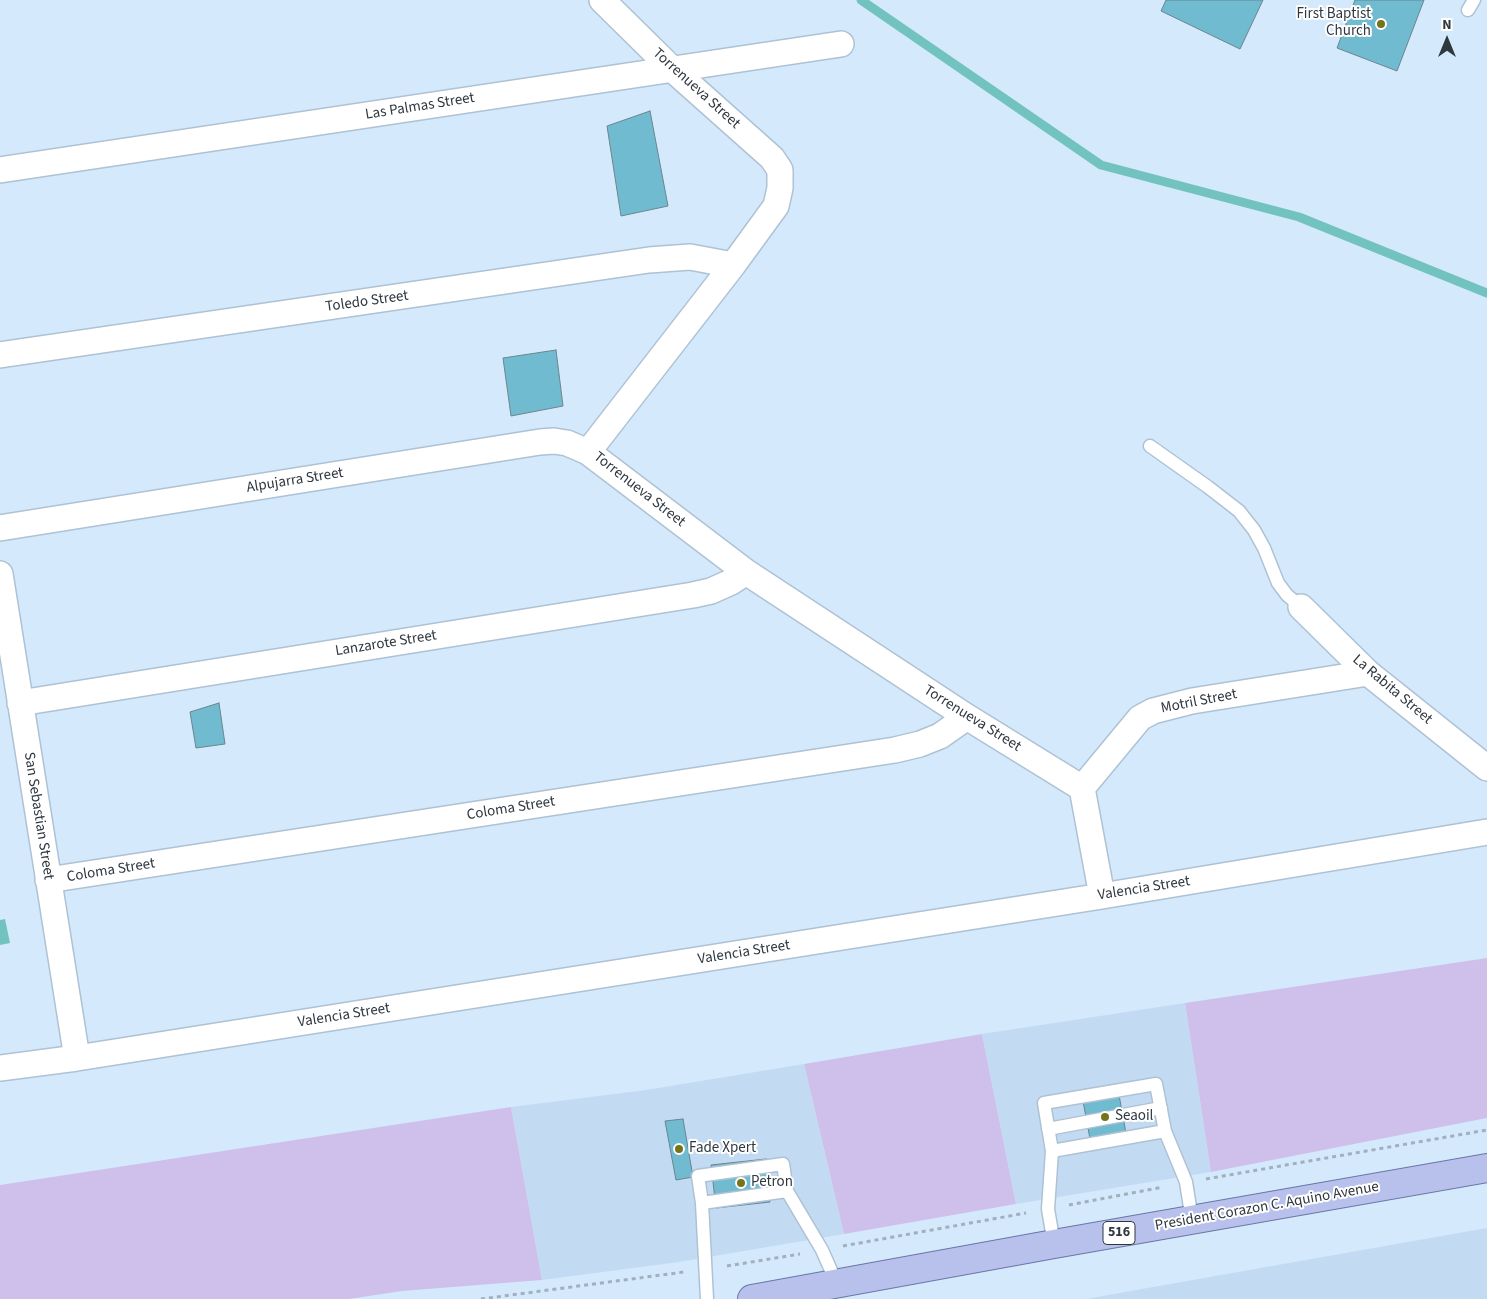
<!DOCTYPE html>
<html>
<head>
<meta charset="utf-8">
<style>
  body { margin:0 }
  #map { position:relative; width:1487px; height:1299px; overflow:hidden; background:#d5e9fc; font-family:"Source Sans 3",sans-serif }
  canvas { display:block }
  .north { position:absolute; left:1422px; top:15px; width:50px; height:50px; -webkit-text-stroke:4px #fff; paint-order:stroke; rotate:0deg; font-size:14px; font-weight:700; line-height:20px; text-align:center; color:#2f373f }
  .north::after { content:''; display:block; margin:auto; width:18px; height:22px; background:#2f373f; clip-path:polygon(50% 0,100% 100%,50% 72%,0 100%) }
</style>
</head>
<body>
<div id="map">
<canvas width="1487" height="1299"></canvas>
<div class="north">N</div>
</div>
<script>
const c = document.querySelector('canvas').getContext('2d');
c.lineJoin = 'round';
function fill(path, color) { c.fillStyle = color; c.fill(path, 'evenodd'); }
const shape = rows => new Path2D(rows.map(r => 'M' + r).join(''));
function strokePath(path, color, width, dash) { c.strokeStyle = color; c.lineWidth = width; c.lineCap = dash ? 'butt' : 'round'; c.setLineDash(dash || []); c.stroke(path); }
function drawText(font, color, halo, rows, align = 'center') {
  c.font = font + ' "Source Sans 3",sans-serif'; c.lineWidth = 4; c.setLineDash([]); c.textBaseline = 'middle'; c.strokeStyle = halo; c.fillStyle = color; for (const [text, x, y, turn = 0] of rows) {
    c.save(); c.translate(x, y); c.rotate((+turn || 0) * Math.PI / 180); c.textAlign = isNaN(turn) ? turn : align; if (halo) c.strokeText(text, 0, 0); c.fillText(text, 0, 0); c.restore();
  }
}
const built = shape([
  [1185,1003,1211,1172,1016,1204,982,1034],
  [804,1064,844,1234,679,1262,542,1280,511,1107,646,1090],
  [1487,1228,1487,1299,1086,1299,1187,1281]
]);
const green = shape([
  [1487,958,1487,1118,1211,1172,1185,1003],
  [982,1034,1016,1204,844,1234,804,1064],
  [511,1107,542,1280,402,1291,349,1299,0,1299,0,1185]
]);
const water = shape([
  [5,919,10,943,0,945,0,920]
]);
const stream = shape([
  [861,0,1101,165,1299,217,1487,293]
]);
const building = shape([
  [1166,0,1263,0,1240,49,1161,11,1166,0],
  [1355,0,1424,0,1397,71,1337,48,1355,0],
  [650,111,668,206,621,216,607,126,650,111],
  [556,350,563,406,511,416,503,358,556,350],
  [219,703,225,744,196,748,190,712,219,703],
  [1117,1084,1128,1144,1092,1150,1081,1090,1117,1084],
  [683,1119,693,1177,676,1180,665,1121,683,1119],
  [766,1159,770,1202,716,1208,711,1165,766,1159]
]);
const path = shape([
  [1206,1179,1487,1130],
  [1069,1205,1163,1187],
  [843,1246,1026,1213],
  [727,1266,800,1254],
  [481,1299,684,1272]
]);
const lane = shape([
  [1468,10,1474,0],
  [1150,446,1208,487,1239,511,1254,530,1264,548,1278,583,1287,595,1301,607],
  [1156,1084,1165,1131,1052,1151,1044,1103,1156,1084],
  [1048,1129,1161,1108],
  [1165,1131,1186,1182,1192,1220],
  [1052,1151,1048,1209,1054,1244],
  [783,1164,787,1191,702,1203,698,1176,783,1164],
  [787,1191,822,1250,837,1284],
  [702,1203,707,1299]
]);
const street = shape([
  [0,170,841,44],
  [0,355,649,260,690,257,733,265],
  [588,452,733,265,776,206,780,188,780,170,772,158,672,69,602,0],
  [0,528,540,442,554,441,567,443,588,452,746,572,967,717,1082,788],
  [0,574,77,1058],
  [1301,607,1368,673,1487,768],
  [20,703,693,595,711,591,731,582,746,572],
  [1082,788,1140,718,1153,711,1192,701,1368,673],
  [1082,788,1102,896],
  [48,880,895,750,920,744,940,736,967,717],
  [0,1068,77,1058,1102,896,1487,832]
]);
const primary = shape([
  [752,1299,1054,1244,1487,1168]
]);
const markers = [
  [1381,24,5,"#74741a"],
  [1105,1117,5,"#74741a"],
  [679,1149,5,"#74741a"],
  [741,1183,5,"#74741a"]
];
const shields = [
  [1119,1233,32]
];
const shieldNames = [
  ["516",1119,1233]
];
const poiNames = [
  ["First Baptist",1371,15,"right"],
  ["Church",1371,32,"right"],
  ["Seaoil",1115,1117],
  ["Fade Xpert",689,1149],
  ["Petron",751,1183]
];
const streetNames = [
  ["Torrenueva Street",696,89,42],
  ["Las Palmas Street",420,107,-9],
  ["Toledo Street",367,302,-8],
  ["Alpujarra Street",295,481,-9],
  ["Torrenueva Street",639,490,38],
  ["Lanzarote Street",386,644,-9],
  ["La Rabita Street",1392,690,40],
  ["Motril Street",1199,702,-11],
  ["Torrenueva Street",972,719,32],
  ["Coloma Street",511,809,-9],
  ["San Sebastian Street",38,816,81],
  ["Coloma Street",111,871,-9],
  ["Valencia Street",1144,889,-9],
  ["Valencia Street",744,953,-9],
  ["Valencia Street",344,1016,-9],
  ["President Corazon C. Aquino Avenue",1267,1207,-10]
];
fill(built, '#c2dbf3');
fill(green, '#cfc0eb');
fill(water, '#72c3c0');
strokePath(stream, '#72c3c0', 9);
fill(building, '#71bbd1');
strokePath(building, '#6a858e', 1);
strokePath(lane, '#aec2d4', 15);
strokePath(street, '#aec2d4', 28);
strokePath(primary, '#6976a7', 30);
strokePath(path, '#a0b0bf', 3, [4, 4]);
strokePath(lane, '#fff', 12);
strokePath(street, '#fff', 25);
strokePath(primary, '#b8c1ec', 28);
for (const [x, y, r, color] of markers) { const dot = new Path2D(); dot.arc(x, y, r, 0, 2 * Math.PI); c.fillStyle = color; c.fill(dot); strokePath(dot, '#fff', 2); }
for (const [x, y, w] of shields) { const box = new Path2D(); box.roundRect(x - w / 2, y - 11.5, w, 23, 4); c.fillStyle = '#fff'; c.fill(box); strokePath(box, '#2f373f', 1); }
drawText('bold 14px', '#2f373f', null, shieldNames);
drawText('15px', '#2f373f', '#fff', poiNames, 'left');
drawText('15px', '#2f373f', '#fff', streetNames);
</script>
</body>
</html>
